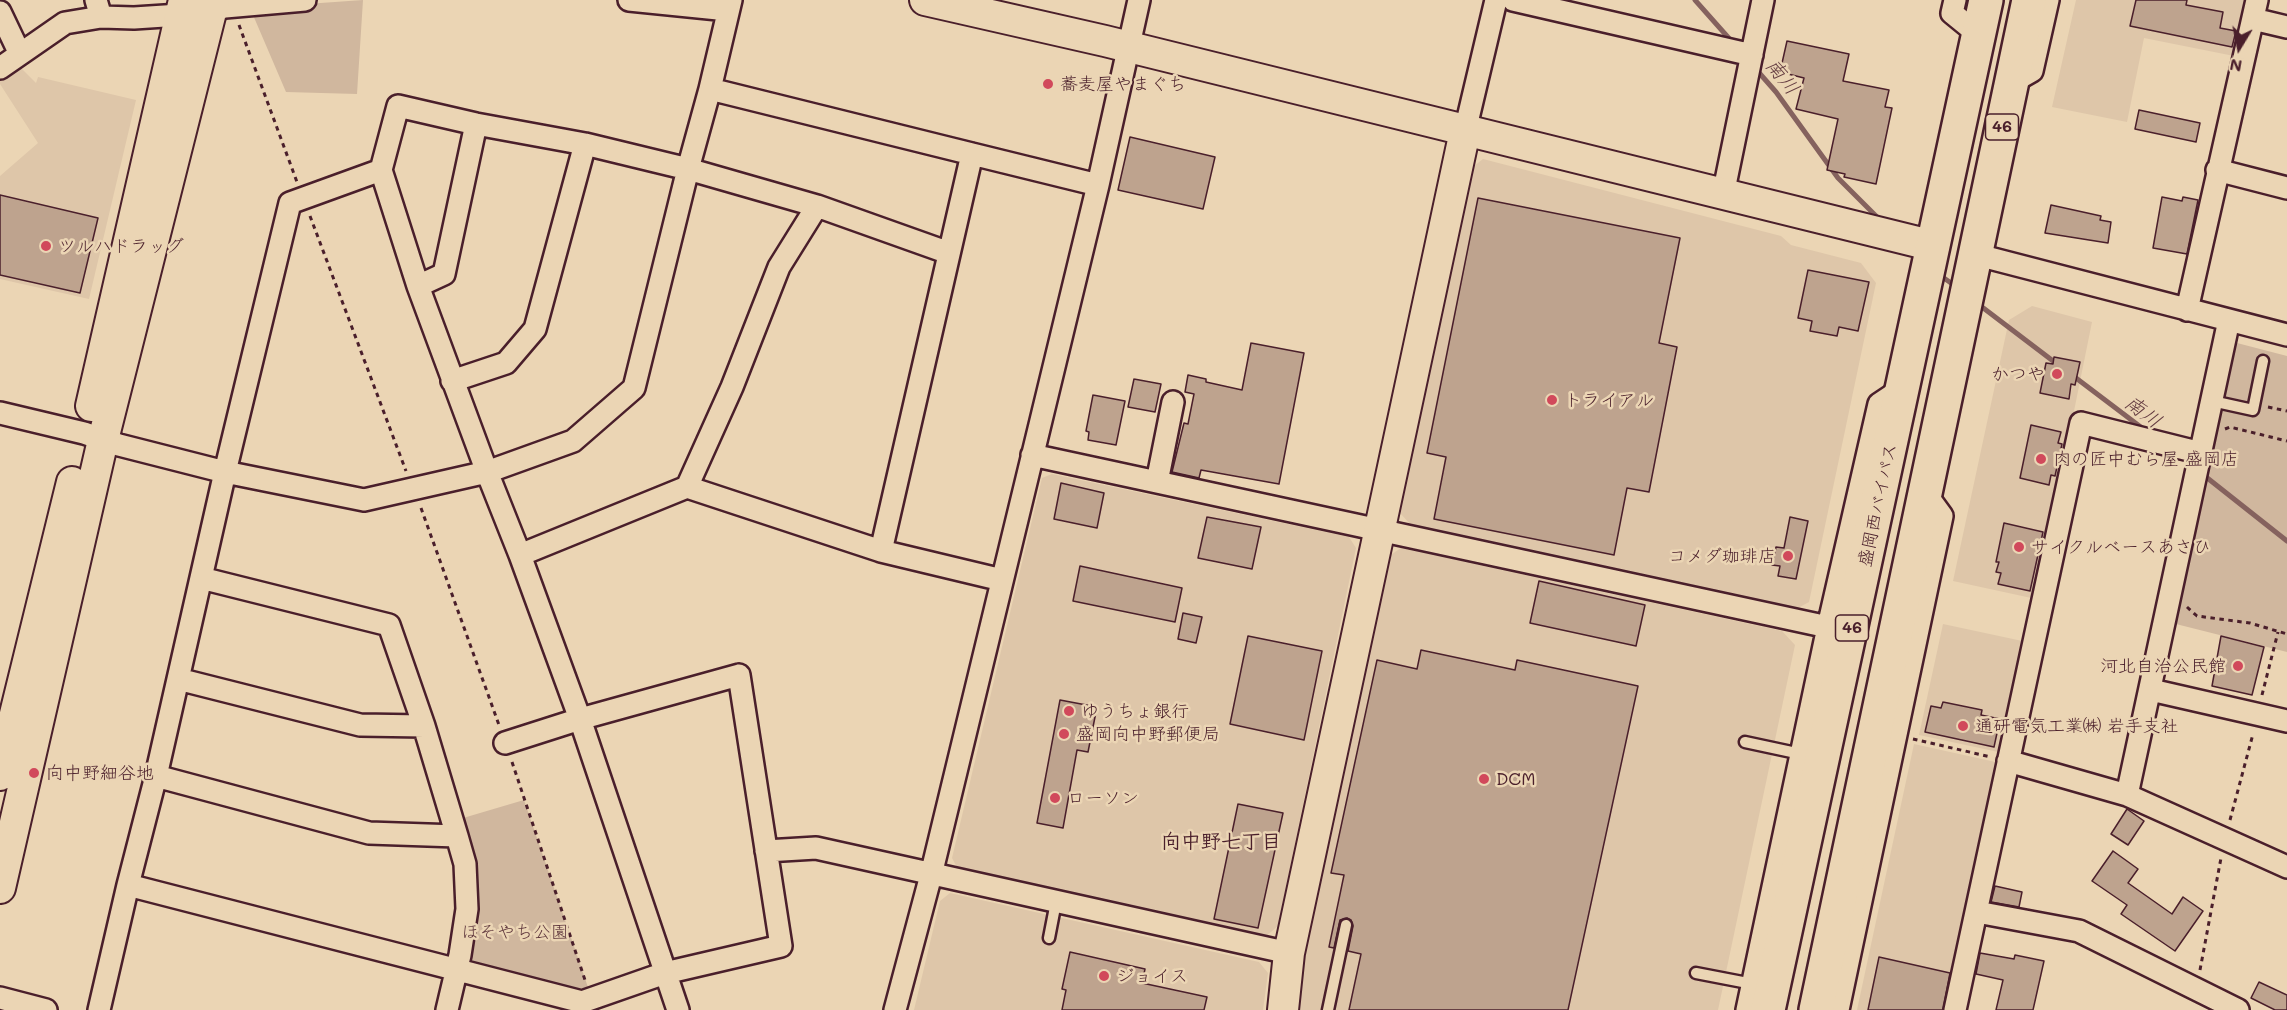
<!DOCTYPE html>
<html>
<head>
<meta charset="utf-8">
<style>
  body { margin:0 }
  #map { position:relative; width:2287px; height:1010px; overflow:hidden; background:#ebd5b4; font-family:Mali,sans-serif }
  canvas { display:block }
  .north { position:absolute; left:2209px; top:18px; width:60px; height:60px; -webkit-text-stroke:4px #ebd5b4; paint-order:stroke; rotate:190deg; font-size:16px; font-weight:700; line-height:24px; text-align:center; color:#4a1f2b }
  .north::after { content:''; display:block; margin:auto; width:21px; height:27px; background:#4a1f2b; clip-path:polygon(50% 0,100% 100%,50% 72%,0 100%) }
</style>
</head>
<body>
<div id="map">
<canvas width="2287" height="1010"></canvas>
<div class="north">N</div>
</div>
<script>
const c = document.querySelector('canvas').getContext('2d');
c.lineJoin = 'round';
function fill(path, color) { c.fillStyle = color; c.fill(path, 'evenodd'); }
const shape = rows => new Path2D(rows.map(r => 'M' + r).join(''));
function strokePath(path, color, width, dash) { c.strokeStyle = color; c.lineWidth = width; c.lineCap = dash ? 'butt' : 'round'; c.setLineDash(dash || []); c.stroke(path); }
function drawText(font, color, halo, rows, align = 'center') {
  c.font = font + ' Mali,"Klee One",sans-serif'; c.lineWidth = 5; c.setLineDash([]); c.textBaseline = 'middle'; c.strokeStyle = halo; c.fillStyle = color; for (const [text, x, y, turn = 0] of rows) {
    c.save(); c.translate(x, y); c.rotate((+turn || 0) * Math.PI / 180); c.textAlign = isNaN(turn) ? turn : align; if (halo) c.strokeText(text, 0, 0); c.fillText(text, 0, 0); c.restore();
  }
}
const built = shape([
  [2076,0,2246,0,2234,56,2144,38,2127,122,2052,107],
  [17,64,36,83,38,77,136,100,89,299,0,279,0,176,38,143,0,84,0,79],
  [1483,159,1781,236,1791,245,1861,263,1876,283,1809,602,1796,609,1410,524,1400,513,1474,166],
  [2032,306,2092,322,2036,599,1953,581,2009,320],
  [1052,474,1349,537,1356,548,1278,926,1265,937,959,871,952,858,1042,478],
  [1401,548,1782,631,1795,645,1718,1010,1298,1010,1305,950,1389,556],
  [1943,624,2027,642,2003,753,1919,735],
  [1914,744,2000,763,1949,1010,1857,1010],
  [950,893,1259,962,1268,973,1263,1010,914,1010,940,901]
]);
const green = shape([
  [363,0,357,94,286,92,250,8],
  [2237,343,2287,356,2287,652,2172,623,2231,347],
  [524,800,592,999,456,971,460,955,453,821]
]);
const stream = shape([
  [1695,0,1734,44],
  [1754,67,1776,92,1838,178,1881,221],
  [1941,276,1951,283],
  [1982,307,2057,364],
  [2072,375,2146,431],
  [2201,473,2287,541]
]);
const building = shape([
  [2136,0,2187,0,2186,5,2223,12,2220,28,2236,31,2232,47,2130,26,2136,0],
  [1787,41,1849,54,1843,81,1889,90,1885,107,1892,108,1876,184,1844,177,1845,174,1827,170,1838,119,1796,109,1804,78,1780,72,1787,41],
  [2139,110,2200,123,2196,142,2135,129,2139,110],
  [1130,137,1215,157,1203,209,1118,190,1130,137],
  [0,195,98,218,80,293,0,275,0,195],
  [2162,197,2182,201,2183,197,2198,200,2187,254,2153,248,2162,197],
  [1478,198,1680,238,1659,343,1677,347,1649,492,1627,488,1614,555,1434,519,1446,457,1427,453,1478,198],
  [2051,205,2101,216,2100,220,2111,222,2108,243,2045,233,2051,205],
  [1808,270,1869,282,1858,331,1839,327,1837,336,1810,331,1812,321,1798,318,1808,270],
  [1251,343,1304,353,1279,484,1201,470,1199,478,1172,472,1184,423,1188,424,1194,394,1185,392,1188,375,1206,379,1206,382,1242,390,1251,343],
  [2054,357,2080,362,2075,385,2071,384,2069,399,2040,393,2046,363,2053,364,2054,357],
  [1134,379,1161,384,1155,412,1128,407,1134,379],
  [1093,395,1125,401,1116,445,1088,440,1089,432,1086,431,1093,395],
  [2031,425,2061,432,2058,443,2062,444,2055,476,2051,475,2049,485,2020,478,2031,425],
  [1061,483,1104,493,1097,528,1054,519,1061,483],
  [1207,517,1261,527,1252,569,1198,558,1207,517],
  [1790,517,1808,521,1796,579,1778,576,1780,566,1772,565,1776,547,1784,548,1790,517],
  [2004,523,2043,532,2030,591,1998,584,2001,573,1996,572,1999,562,1996,562,2004,523],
  [1080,566,1182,588,1175,622,1073,601,1080,566],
  [1539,581,1645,605,1636,646,1530,623,1539,581],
  [1183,613,1202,617,1196,643,1178,639,1183,613],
  [1248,636,1322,651,1304,740,1230,724,1248,636],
  [2221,636,2264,647,2252,695,2212,686,2221,636],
  [1421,650,1515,670,1517,660,1638,686,1568,1010,1349,1010,1361,954,1348,951,1353,926,1351,920,1347,918,1340,920,1334,948,1329,947,1344,875,1331,873,1377,660,1417,669,1421,650],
  [1060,700,1097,707,1088,752,1077,750,1063,828,1037,823,1060,700],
  [1943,702,1982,710,1981,715,2000,719,1994,747,1925,732,1931,706,1941,708,1943,702],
  [1238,804,1283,813,1258,928,1214,919,1238,804],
  [2127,809,2144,821,2128,845,2111,834,2127,809],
  [2113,851,2138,869,2128,883,2172,914,2183,897,2203,911,2175,951,2121,914,2127,905,2092,881,2113,851],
  [1995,886,2022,892,2019,907,1991,902,1995,886],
  [1070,952,1145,969,1142,983,1207,997,1204,1010,1062,1010,1066,990,1062,989,1070,952],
  [1980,953,2014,959,2015,955,2044,961,2033,1010,1996,1010,2003,980,1976,974,1980,953],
  [1879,957,1950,973,1943,1010,1868,1010,1879,957],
  [2259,982,2287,995,2287,1010,2275,1010,2251,998,2259,982]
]);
const path = shape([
  [239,25,297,182],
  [310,216,406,471],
  [2268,407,2287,411],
  [2225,429,2230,427,2287,441],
  [421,508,499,725],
  [2187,607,2197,616,2250,623,2287,634],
  [2262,695,2278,632],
  [1913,739,1991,757],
  [512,762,585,980],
  [2230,820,2253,734],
  [2200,970,2221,858]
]);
const lane = shape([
  [2212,401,2253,410,2263,361],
  [1745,742,1801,754],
  [1049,938,1056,902],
  [1696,973,1753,984],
  [1328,1010,1346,925]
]);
const street = shape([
  [96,0,101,17],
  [629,0,728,10],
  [731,0,710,89,972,154],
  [1513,0,1752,55],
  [1955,0,1952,13,1979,35],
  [211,11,225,7,305,0],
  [0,12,20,54],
  [2253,19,2287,27],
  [0,68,65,23,101,17,134,18,180,15],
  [2011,83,2032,71,2048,0],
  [710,89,688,169,634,388,573,441,487,472,418,286,381,170,398,106,476,124,585,144,688,169,817,206,949,253],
  [1465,131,1496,0],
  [2217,170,2287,188],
  [1723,195,1763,0],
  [1974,254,2287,335],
  [418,286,444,274,476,124],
  [2187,310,2257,0],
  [452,381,506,363,535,329,585,144],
  [0,413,84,433,119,445,225,472,364,500,487,472,520,555],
  [1032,455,1828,627],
  [1157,482,1173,402],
  [687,487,732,387,779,267,817,206],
  [881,551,972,154,1098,185],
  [201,578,389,625,424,726],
  [178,679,360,725,424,726,457,836],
  [2151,690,2287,721],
  [2008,761,2127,795,2287,867],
  [156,776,369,833,457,836,465,864,467,909,460,955,447,1010],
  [2127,795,2229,320],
  [766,851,816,848,1289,953],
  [128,885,582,1002,665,973,781,946,739,675,580,719,505,743],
  [1977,912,2079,931,2238,1010],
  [0,998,46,1010],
  [99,1010,128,885,156,776,225,472,290,203,381,170],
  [678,1010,580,719,520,555,687,487,881,551,1002,580],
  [895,1010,931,875,1098,185,1139,0],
  [1747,1010,1828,627,1879,404,1903,388],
  [1838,1010,1942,516,1926,494],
  [1955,1010,2081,423,2201,453]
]);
const secondary = shape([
  [925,0,1105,41,1934,246],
  [91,406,184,0],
  [0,775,72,482],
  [0,888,103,440,214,0],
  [1283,1010,1289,953,1465,131]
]);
const highway = shape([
  [1768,1010,1986,0],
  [1816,1010,2029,0]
]);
const markers = [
  [1048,84,6,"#d1495b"],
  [46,246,6,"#d1495b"],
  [2057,374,6,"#d1495b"],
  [1552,400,6,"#d1495b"],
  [2041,459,6,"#d1495b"],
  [2019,547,6,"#d1495b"],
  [1788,556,6,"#d1495b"],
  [2238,666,6,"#d1495b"],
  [1069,711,6,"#d1495b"],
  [1963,726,6,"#d1495b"],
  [1064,734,6,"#d1495b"],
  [34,773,6,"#d1495b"],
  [1484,779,6,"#d1495b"],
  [1055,798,6,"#d1495b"],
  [1104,976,6,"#d1495b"]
];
const shields = [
  [2002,127,33],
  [1852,628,33]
];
const shieldNames = [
  ["46",2002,127],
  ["46",1852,628]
];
const poiNames = [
  ["蕎麦屋やまぐち",1060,84],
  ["ツルハドラッグ",58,246],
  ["かつや",2045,374,"right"],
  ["トライアル",1564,400],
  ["肉の匠中むら屋 盛岡店",2053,459],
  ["サイクルベースあさひ",2031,547],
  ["コメダ珈琲店",1776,556,"right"],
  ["河北自治公民館",2226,666,"right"],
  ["ゆうちょ銀行",1081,711],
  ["通研電気工業㈱ 岩手支社",1975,726],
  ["盛岡向中野郵便局",1076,734],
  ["向中野細谷地",46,773],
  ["DCM",1496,779],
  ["ローソン",1067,798],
  ["ジョイス",1116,976]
];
const streetNames = [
  ["盛岡西バイパス",1878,505,-78]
];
const parkNames = [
  ["ほそやち公園",515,932]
];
const waterNames = [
  ["南川",1782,77,51],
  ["南川",2143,412,37]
];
const neighbourhoodNames = [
  ["向中野七丁目",1221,842]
];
fill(built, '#dec6a9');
fill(green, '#d0b79e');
strokePath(stream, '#85625e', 5);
fill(building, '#bea38e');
strokePath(building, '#4a1f2b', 1.5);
strokePath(lane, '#4a1f2b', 15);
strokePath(street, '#4a1f2b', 26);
strokePath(secondary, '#4a1f2b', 34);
strokePath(highway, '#4a1f2b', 38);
strokePath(path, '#4a1f2b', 3, [4.5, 4.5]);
strokePath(lane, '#ebd5b4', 10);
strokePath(street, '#ebd5b4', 21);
strokePath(secondary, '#ebd5b4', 30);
strokePath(highway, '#ebd5b4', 33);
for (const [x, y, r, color] of markers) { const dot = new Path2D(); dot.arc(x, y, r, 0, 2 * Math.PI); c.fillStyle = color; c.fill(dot); strokePath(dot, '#ebd5b4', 2); }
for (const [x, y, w] of shields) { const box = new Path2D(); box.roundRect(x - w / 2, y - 13, w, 26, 4.5); c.fillStyle = '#ebd5b4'; c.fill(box); strokePath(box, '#4a1f2b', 1.5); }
drawText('bold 16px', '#4a1f2b', null, shieldNames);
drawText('18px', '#4a1f2b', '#ebd5b4', poiNames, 'left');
drawText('18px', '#4a1f2b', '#ebd5b4', streetNames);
drawText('18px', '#5e363c', '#ebd5b4', parkNames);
drawText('italic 20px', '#633b40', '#ebd5b4', waterNames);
drawText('bold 20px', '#4a1f2b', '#ebd5b4', neighbourhoodNames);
</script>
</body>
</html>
